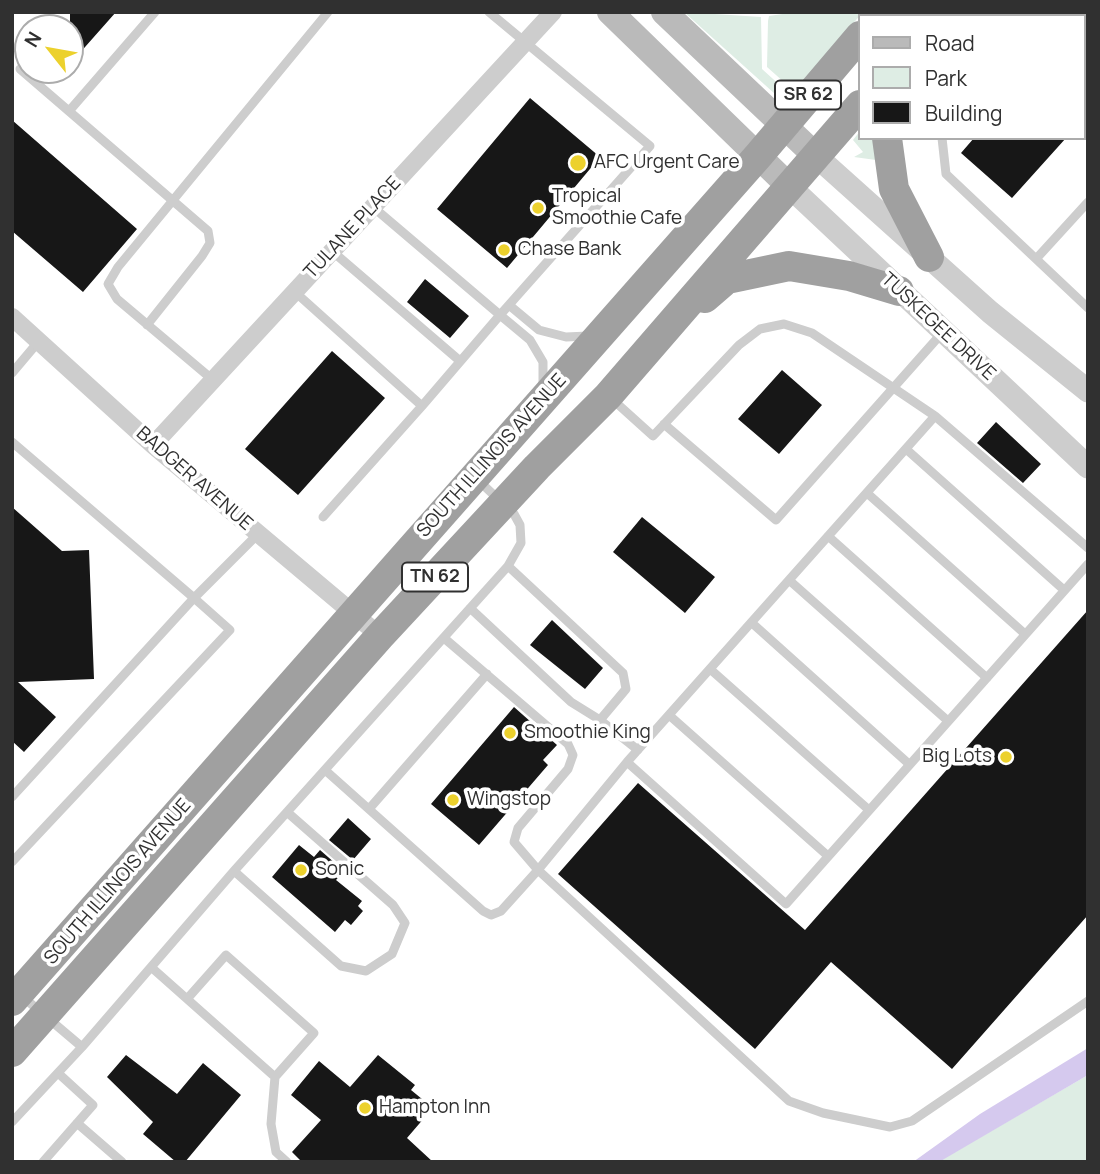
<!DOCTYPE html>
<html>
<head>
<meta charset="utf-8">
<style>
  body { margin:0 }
  #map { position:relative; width:1100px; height:1174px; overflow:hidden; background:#fff; font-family:Manrope,sans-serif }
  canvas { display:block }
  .frame { position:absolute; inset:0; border:14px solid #303030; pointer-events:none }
  .legend { position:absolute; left:858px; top:14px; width:228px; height:126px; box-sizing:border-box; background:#fff; border:2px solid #acacac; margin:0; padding:9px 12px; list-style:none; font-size:21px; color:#303030 }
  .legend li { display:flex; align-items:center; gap:14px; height:35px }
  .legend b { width:35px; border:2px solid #acacac }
  .north { position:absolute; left:14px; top:14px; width:70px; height:70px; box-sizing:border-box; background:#fff; border:2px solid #acacac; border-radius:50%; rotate:301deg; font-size:19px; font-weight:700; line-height:28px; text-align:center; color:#303030 }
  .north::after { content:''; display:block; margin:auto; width:24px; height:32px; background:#ecd12d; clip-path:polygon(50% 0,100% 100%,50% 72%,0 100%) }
</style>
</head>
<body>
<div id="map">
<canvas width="1100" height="1174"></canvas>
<div class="frame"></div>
<ul class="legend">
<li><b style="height:9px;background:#bababa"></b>Road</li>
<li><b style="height:19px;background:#deede4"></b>Park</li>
<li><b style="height:19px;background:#171717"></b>Building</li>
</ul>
<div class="north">N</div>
</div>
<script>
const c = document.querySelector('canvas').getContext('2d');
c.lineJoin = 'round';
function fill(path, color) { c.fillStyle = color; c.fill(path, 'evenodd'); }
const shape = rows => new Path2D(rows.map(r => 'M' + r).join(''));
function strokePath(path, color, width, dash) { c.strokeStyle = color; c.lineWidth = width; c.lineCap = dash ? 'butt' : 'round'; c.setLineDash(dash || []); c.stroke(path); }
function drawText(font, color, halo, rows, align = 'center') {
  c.font = font + ' Manrope,sans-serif'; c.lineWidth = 7; c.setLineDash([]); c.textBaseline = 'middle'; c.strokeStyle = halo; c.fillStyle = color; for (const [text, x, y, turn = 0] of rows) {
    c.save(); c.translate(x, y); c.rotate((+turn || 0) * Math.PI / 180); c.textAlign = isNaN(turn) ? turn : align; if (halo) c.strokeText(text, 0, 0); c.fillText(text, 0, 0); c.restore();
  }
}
const green = shape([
  [684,12,761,17,762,69,783,88,775,94],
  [796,12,863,12,794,91,767,67,768,21,769,16],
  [860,131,860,138,876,138,876,160,854,157,863,152,853,140],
  [1088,1075,1088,1162,939,1162,939,1161]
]);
const water = shape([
  [1088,1048,1088,1075,939,1162,913,1162,980,1114]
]);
const building = shape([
  [70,12,116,12,70,64],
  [530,98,600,157,507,268,437,209],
  [12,120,137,229,83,292,12,231],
  [974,138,1066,138,1012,198,961,153],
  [425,279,469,316,450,338,407,302],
  [332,351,385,398,298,495,245,449],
  [782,370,822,405,779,454,738,419],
  [996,422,1041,464,1023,483,977,443],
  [12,507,62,551,89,550,94,679,18,682,56,717,24,752,12,741],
  [642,517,715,577,685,613,613,552],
  [1088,610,1088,915,952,1069,831,962,755,1049,558,874,638,783,805,930],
  [552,620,603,668,585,689,530,645],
  [514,707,557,745,543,760,548,765,479,845,431,804],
  [348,818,371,839,353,860,329,840],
  [299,845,314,857,320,850,344,871,336,880,362,901,358,906,363,911,351,925,345,920,335,932,272,877],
  [126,1055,177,1094,203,1063,241,1095,185,1162,176,1162,143,1134,153,1122,107,1077],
  [378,1055,415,1085,411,1090,422,1099,425,1117,407,1138,433,1162,302,1162,292,1152,321,1120,291,1095,319,1061,350,1087]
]);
const service = shape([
  [489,12,650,146,500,315,530,340,543,362,543,387],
  [1054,12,1059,16],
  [1028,16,1031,12],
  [1084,38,1088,41],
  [20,69,208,231,210,243,202,256,147,325],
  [70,110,155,12],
  [942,138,946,174,1088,308],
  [373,207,500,315,422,406],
  [332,251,460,361],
  [1036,259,1088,202],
  [295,292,422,406,323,517],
  [509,305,539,330,566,337,588,336],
  [12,373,39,341],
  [213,380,117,299,108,284,118,267,328,12],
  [612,399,653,436,739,345,760,329,784,324,812,333,935,416,1088,548],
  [935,416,627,762,786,904,1088,564],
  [664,424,776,520,942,333],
  [12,442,194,598,258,534],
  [906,449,1064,590],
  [867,493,1025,634],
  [828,536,987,678],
  [508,566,623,673,626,689,600,720],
  [789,580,948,721],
  [470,608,571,702,600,720,638,750],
  [752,623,909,764],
  [710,669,869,810],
  [669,715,828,856],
  [627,762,538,870,789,1101,823,1113,890,1127,912,1121,1088,1001],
  [325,770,483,911,491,915,501,911,538,870,514,842,518,828,568,769,573,755,568,744,444,638],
  [12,797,194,598,230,630,12,862],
  [369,809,487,674],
  [234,871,341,966,366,971,392,954,405,923,393,905,287,812],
  [151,967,275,1077,314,1033,226,955,187,999],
  [82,1047,234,871,508,566,521,543,520,525,514,514,479,481],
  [275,1077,271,1124,276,1152,287,1162],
  [12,1122,82,1047,23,997],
  [77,1123,122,1162],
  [43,1162,93,1105,58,1073]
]);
const minor = shape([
  [12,317,153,445,380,636],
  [153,445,553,12]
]);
const tertiary = shape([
  [816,156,990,312,1088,391],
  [790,187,1088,467]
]);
const secondary = shape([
  [610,12,790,187],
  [664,12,816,156]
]);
const trunk = shape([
  [878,16,881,12],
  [938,16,941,12],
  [887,138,894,189,929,257],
  [705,298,727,279,789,266,849,276,899,291],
  [12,1001,758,156,860,36],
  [12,1052,380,636,537,467,608,396,860,105]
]);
const markers = [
  [578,163,9,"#ecd12d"],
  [538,208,7,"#ecd12d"],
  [504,250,7,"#ecd12d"],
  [510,733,7,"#ecd12d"],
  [1006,757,7,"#ecd12d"],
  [453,800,7,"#ecd12d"],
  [301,870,7,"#ecd12d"],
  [365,1108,7,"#ecd12d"]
];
const shields = [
  [808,95,66],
  [435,577,66]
];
const shieldNames = [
  ["SR 62",808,95],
  ["TN 62",435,577]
];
const poiNames = [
  ["AFC Urgent Care",594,163],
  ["Tropical",552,197],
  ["Smoothie Cafe",552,219],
  ["Chase Bank",518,250],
  ["Smoothie King",524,733],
  ["Big Lots",992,757,"right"],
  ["Wingstop",467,800],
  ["Sonic",315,870],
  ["Hampton Inn",379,1108]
];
const streetNames = [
  ["TULANE PLACE",353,228,-47],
  ["TUSKEGEE DRIVE",938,327,43],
  ["SOUTH ILLINOIS AVENUE",492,456,-48],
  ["BADGER AVENUE",194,479,41],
  ["SOUTH ILLINOIS AVENUE",118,882,-49]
];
fill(green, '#deede4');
fill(water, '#d5c9ee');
fill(building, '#171717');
strokePath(service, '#cdcdcd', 9);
strokePath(minor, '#cdcdcd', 18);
strokePath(tertiary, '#cdcdcd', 23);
strokePath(secondary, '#bababa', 26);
strokePath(trunk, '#a0a0a0', 30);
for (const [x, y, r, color] of markers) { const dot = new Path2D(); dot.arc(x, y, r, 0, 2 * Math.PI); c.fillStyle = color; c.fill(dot); strokePath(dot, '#fff', 2.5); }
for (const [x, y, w] of shields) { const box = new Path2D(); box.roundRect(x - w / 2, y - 14.5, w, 29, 5); c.fillStyle = '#fff'; c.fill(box); strokePath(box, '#303030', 2); }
drawText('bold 18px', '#303030', null, shieldNames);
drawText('19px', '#303030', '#fff', poiNames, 'left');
drawText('19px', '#303030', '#fff', streetNames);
</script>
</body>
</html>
